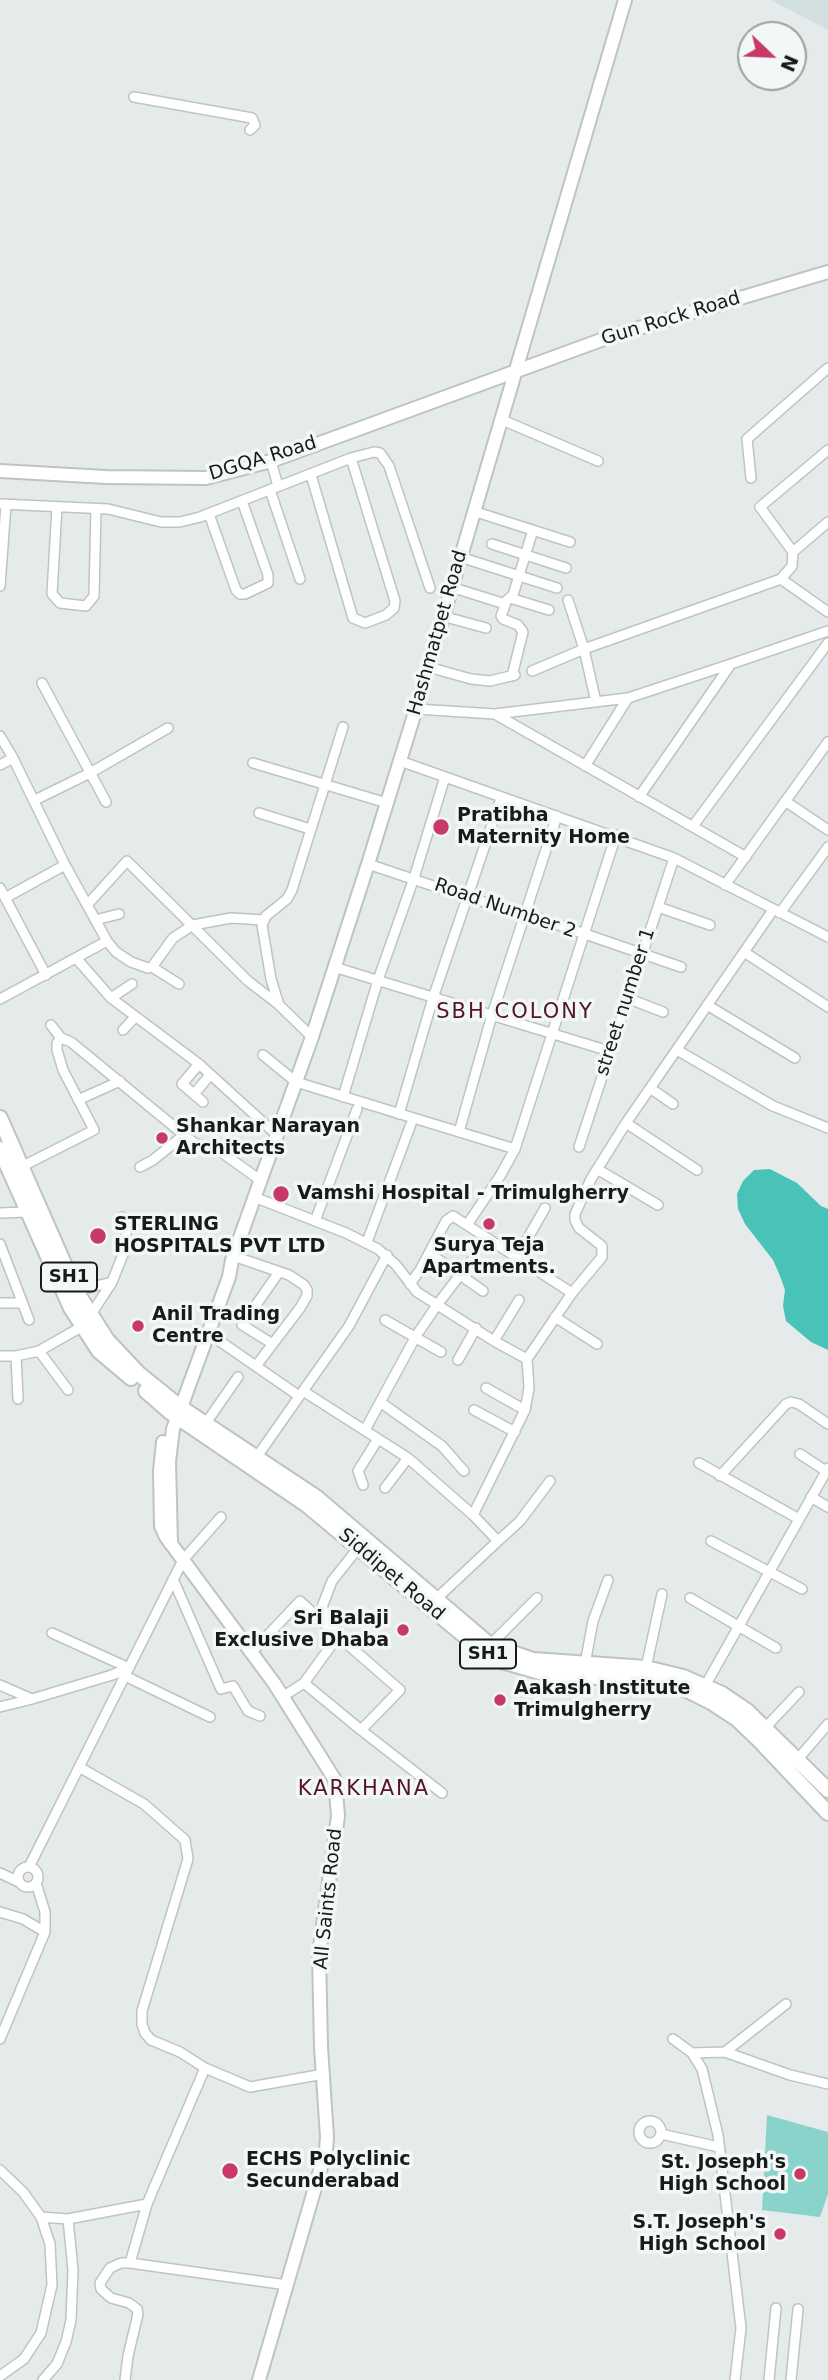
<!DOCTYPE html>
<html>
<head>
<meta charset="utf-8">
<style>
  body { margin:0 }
  #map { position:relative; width:828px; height:2380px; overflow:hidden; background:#e5ebea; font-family:"DejaVu Sans",sans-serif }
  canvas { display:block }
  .north { position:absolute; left:737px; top:21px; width:70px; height:70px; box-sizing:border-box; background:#f2f8f7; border:2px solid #9ba09f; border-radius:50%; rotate:113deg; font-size:19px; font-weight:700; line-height:28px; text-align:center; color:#191b1a }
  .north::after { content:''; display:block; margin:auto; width:24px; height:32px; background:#c83965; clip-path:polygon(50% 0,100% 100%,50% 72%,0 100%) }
</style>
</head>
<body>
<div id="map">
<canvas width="828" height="2380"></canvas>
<div class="north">N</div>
</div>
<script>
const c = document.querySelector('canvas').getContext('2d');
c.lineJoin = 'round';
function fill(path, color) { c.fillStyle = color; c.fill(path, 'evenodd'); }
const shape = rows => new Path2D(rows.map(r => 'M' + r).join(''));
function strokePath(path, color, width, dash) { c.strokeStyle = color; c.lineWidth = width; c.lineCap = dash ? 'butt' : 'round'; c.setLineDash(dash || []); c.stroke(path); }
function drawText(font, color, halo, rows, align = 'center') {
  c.font = font + ' "DejaVu Sans",sans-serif'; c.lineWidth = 7; c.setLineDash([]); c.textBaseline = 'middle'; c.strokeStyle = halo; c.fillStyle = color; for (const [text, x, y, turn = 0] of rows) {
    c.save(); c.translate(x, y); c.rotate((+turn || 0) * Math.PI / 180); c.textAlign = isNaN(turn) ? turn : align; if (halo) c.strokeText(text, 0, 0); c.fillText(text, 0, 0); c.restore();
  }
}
const built = shape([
  [771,0,828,0,828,30]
]);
const green = shape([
  [767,2115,828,2132,828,2194,820,2217,762,2210]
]);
const water = shape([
  [770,1169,797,1183,821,1206,828,1209,828,1350,811,1342,786,1321,783,1306,785,1290,780,1276,773,1260,745,1224,738,1209,737,1194,743,1181,754,1170]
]);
const minor = shape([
  [134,97,252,118,255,125,250,130],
  [500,419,598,461],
  [271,461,278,486],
  [311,475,353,618,365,623,386,615,394,608,395,601,351,458],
  [751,478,747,439,828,368],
  [270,490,300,579],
  [0,504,108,509,161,522,180,522,200,517,351,458,374,452,380,453,389,466,430,588],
  [57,507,52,594,60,603,86,606,94,596,96,509],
  [473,511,570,542],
  [209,514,236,590,240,594,245,594,268,583,268,575,242,501],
  [492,544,566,568],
  [793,552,828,522],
  [460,557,557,588],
  [781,579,792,566,793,552,760,507,828,450],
  [0,586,6,505],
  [451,587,505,604],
  [510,598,549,610],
  [568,600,584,649,596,702],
  [442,616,486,628],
  [731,664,828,631],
  [428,667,471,679,490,681,515,675],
  [532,671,584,649,781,579,828,612],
  [512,676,523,632,518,625,503,619,501,616,507,600,513,595,533,530],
  [42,683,106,802],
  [416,709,495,714,746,857],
  [495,714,628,698,731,664,639,797],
  [0,736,13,758],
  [400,761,674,858,828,937],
  [253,763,387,803],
  [0,765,13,758,65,865,107,941,116,952,131,962,148,968,152,967,179,984],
  [585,766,628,698],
  [35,800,90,773,168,728],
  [785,801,828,830],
  [259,813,310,829],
  [693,826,828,643],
  [368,864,466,897,524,913,681,967],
  [725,885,828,742],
  [0,888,46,975],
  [5,898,65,865],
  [87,905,127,861,248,981,278,1004],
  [658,907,710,925],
  [780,913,828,847],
  [95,920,119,914],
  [744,952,828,1007],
  [76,958,111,998,199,1064,278,1136],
  [152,967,173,938,193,925,231,918,264,920],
  [334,967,609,1051],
  [111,998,132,984],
  [627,998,663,1012],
  [0,999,107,941],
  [707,1005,795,1058],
  [51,1025,61,1038],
  [123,1030,135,1017],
  [312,1037,279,1005,271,979,262,925,266,916,287,899,292,890,343,727],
  [677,1050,773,1106,828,1128],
  [263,1055,296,1082,515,1149],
  [199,1064,182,1084,203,1102],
  [650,1088,673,1104],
  [194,1094,210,1075],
  [343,1097,378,980,414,878,445,777],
  [78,1100,120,1081],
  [399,1114,433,998,501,798],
  [626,1123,697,1170],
  [459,1132,492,1015,557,816],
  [579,1147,674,858],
  [21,1167,94,1130,63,1070,57,1050,57,1043,61,1038,71,1042,194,1143,221,1152,260,1180],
  [140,1167,153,1160,184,1135],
  [597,1169,658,1205],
  [254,1197,346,1233,378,1249,396,1265,417,1292,494,1341,527,1359,529,1388,525,1410,473,1515],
  [0,1213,26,1212],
  [315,1221,357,1109],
  [467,1225,500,1176,515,1149,616,835],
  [367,1242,411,1124],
  [0,1244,29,1320],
  [429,1253,483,1291],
  [233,1256,289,1275,304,1285,307,1290,307,1296,300,1308,256,1366],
  [517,1257,545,1208],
  [410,1284,420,1270,446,1221,453,1216,572,1293],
  [76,1291,112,1282],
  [0,1303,22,1303],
  [90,1316,112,1282,124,1252,126,1234,122,1217],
  [555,1317,597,1344],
  [385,1320,441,1352],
  [208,1333,299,1396],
  [268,1341,242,1325,279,1272],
  [494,1341,519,1300],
  [39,1351,68,1390],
  [0,1356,16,1356,39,1351,83,1326],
  [16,1356,18,1399],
  [527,1359,572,1293,602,1257,602,1246,579,1228,575,1220,575,1214,591,1179,626,1123,773,910],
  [458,1360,476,1328],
  [486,1388,525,1410],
  [303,1391,349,1326,387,1255],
  [380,1402,442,1446,464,1471],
  [474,1410,515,1432],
  [206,1423,238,1377],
  [365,1430,416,1336,437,1305,470,1262],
  [800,1454,826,1471],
  [256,1458,303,1391,408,1458,473,1515,498,1541,436,1599],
  [699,1463,799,1519],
  [720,1476,786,1404,791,1402,799,1404,828,1424],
  [363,1485,358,1471,378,1439],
  [385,1488,408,1458],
  [811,1497,828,1507],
  [498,1541,520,1521,550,1481],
  [711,1541,802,1589],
  [359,1547,332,1581,322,1607,338,1636,400,1690,361,1730,442,1793],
  [173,1579,221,1689,233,1686,248,1711,260,1716],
  [690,1598,776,1648],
  [52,1633,129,1668],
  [490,1645,537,1598],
  [251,1653,300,1601,338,1636,304,1683,361,1730],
  [585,1664,593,1621,608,1580],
  [646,1668,662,1594],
  [125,1676,210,1717],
  [0,1685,32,1699,112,1675,129,1668],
  [705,1686,828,1468],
  [282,1697,304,1683],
  [0,1707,32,1699],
  [765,1728,799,1692],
  [797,1760,828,1724],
  [79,1767,144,1804,185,1840,188,1859,142,2011,142,2024,145,2033,151,2040,180,2052,205,2068,250,2087,324,2074],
  [29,1867,183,1560,221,1517],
  '18 1877a10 10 0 1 1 20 0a10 10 0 1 1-20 0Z',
  [0,1873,19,1882],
  [0,1912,23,1919,45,1932],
  [0,2039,45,1932,45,1912,36,1883],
  [673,2039,692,2053,702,2069,718,2135,741,2328,735,2380],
  [725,2052,790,2075,828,2084],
  [692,2053,725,2052,786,2004],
  '639 2132a11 11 0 1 1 22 0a11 11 0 1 1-22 0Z',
  [661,2134,719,2147],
  [0,2170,23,2192,41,2217,68,2219,147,2204],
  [130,2263,287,2285],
  [0,2376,24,2359,41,2333,52,2285,50,2244,41,2217],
  [43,2380,57,2364,66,2342,71,2320,73,2270,68,2219],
  [125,2380,128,2356,138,2314,137,2309,129,2303,111,2298,101,2289,100,2283,110,2268,121,2263,130,2263,147,2204,205,2068],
  [769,2380,776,2308],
  [791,2380,798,2309]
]);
const secondary = shape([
  [0,471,106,477,206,478,271,461,612,336,828,272],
  [163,1442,160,1471,161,1526,166,1537,274,1683,335,1780,338,1816,319,1954,321,2047,327,2137,326,2150,259,2380],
  [171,1544,169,1461,173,1429,229,1277,232,1260,312,1037,368,864,416,709,625,0]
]);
const primary = shape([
  [0,1118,76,1291,107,1340,139,1374,180,1407,316,1497,490,1645,533,1660,646,1668,683,1677,722,1694,747,1711,828,1790],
  [0,1149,71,1308,99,1351,131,1378],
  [146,1391,170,1412,307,1505,483,1651,502,1661,540,1672,665,1683,687,1690,711,1702,737,1719,760,1741,828,1813]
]);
const markers = [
  [441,827,9,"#c83965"],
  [162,1138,7,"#c83965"],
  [281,1194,9,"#c83965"],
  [489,1224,7,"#c83965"],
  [98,1236,9,"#c83965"],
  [138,1326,7,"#c83965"],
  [403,1630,7,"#c83965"],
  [500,1700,7,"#c83965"],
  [230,2171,9,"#c83965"],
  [800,2174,7,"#c83965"],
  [780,2234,7,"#c83965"]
];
const shields = [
  [69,1277,56],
  [488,1654,56]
];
const shieldNames = [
  ["SH1",69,1277],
  ["SH1",488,1654]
];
const streetNames = [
  ["Gun Rock Road",671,319,-17],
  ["DGQA Road",263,459,-17],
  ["Hashmatpet Road",438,633,-74],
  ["Road Number 2",505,909,19],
  ["street number 1",626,1002,-72],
  ["Siddipet Road",391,1575,40],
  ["All Saints Road",329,1899,-84]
];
const poiNames = [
  ["Pratibha",457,816],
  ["Maternity Home",457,838],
  ["Shankar Narayan",176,1127],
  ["Architects",176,1149],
  ["Vamshi Hospital - Trimulgherry",297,1194],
  ["STERLING",114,1225],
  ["HOSPITALS PVT LTD",114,1247],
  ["Surya Teja",489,1246,"center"],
  ["Apartments.",489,1268,"center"],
  ["Anil Trading",152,1315],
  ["Centre",152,1337],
  ["Sri Balaji",389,1619,"right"],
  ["Exclusive Dhaba",389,1641,"right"],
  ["Aakash Institute",514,1689],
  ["Trimulgherry",514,1711],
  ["ECHS Polyclinic",246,2160],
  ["Secunderabad",246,2182],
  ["St. Joseph's",786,2163,"right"],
  ["High School",786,2185,"right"],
  ["S.T. Joseph's",766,2223,"right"],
  ["High School",766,2245,"right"]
];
const neighbourhoodNames = [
  ["SBH COLONY",515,1013],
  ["KARKHANA",364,1790]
];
fill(built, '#d1e0de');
fill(green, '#89d3ca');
fill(water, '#49c2b7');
strokePath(minor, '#bec4c3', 12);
strokePath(secondary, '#bec4c3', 16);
strokePath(primary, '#bec4c3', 18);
strokePath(minor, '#fff', 9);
strokePath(secondary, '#fff', 12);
strokePath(primary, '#fff', 14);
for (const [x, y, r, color] of markers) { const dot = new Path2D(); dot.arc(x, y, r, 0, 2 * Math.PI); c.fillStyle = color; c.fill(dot); strokePath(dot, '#f2f8f7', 2.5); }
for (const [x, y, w] of shields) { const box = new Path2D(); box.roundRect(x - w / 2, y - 14.5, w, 29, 5); c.fillStyle = '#f2f8f7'; c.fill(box); strokePath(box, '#191b1a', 2); }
drawText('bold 18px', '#191b1a', null, shieldNames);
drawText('19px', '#191b1a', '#f2f8f7', streetNames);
drawText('bold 19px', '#191b1a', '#f2f8f7', poiNames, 'left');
c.letterSpacing = '2px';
drawText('21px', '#571328', '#f2f8f7', neighbourhoodNames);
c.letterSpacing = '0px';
</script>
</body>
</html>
